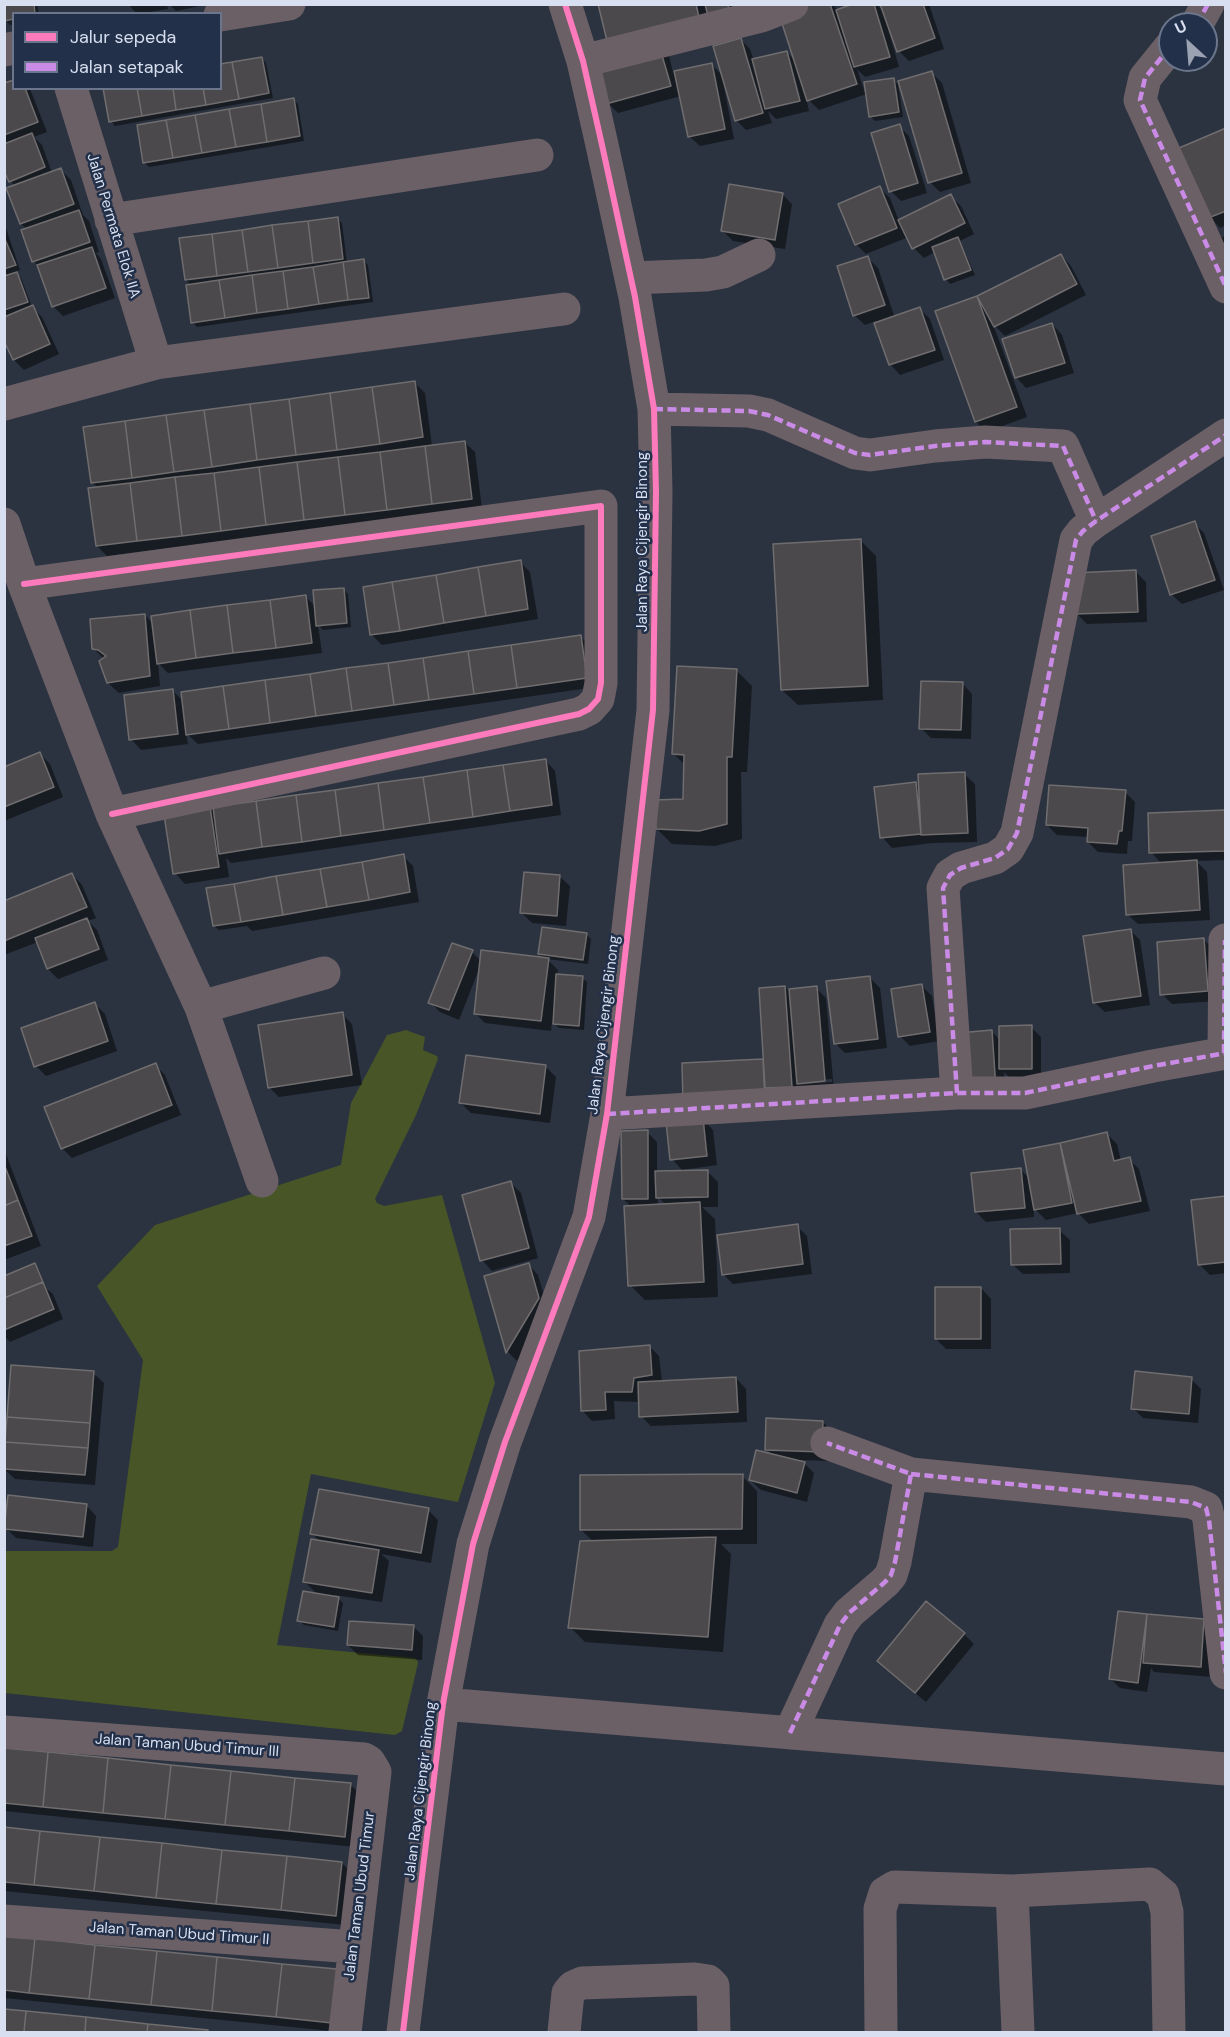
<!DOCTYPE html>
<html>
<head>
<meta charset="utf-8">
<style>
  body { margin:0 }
  #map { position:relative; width:1230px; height:2037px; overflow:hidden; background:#2b3341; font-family:"DM Sans",sans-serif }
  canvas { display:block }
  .frame { position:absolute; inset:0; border:6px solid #d7dff0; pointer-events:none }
  .legend { position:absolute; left:12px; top:12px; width:210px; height:78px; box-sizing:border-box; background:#233049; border:2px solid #6b768c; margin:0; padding:8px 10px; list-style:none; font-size:18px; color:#d7dff0 }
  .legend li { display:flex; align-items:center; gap:12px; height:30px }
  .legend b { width:30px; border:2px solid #6b768c }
  .north { position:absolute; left:1158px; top:12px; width:60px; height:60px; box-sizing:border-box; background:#233049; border:2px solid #6b768c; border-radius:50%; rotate:334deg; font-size:16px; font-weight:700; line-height:24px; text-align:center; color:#d7dff0 }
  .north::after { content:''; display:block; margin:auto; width:21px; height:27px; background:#9ba3b3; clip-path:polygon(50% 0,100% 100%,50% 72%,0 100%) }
</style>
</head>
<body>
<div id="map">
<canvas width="1230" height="2037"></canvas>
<div class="frame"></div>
<ul class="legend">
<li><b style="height:8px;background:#fd7abc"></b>Jalur sepeda</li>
<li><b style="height:8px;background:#ca8be6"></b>Jalan setapak</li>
</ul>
<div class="north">U</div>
</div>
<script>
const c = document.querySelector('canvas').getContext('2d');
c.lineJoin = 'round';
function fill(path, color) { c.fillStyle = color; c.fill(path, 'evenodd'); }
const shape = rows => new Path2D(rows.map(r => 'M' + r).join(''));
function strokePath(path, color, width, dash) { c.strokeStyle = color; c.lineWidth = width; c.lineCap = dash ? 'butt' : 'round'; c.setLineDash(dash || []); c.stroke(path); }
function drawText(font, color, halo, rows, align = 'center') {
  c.font = font + ' "DM Sans",sans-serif'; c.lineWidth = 5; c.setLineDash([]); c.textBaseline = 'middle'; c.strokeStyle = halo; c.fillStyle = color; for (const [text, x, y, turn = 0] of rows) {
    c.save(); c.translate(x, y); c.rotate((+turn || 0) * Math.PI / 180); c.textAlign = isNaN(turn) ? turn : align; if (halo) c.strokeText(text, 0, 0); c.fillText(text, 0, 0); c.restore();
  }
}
const green = shape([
  [406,1030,425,1037,423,1050,437,1056,438,1059,416,1115,375,1199,377,1203,384,1206,442,1195,495,1383,458,1502,311,1474,277,1645,414,1658,417,1660,418,1663,402,1731,395,1735,5,1693,5,1551,112,1551,118,1547,143,1360,97,1286,155,1225,341,1165,351,1103,387,1035]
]);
const shadow = shape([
  [4,4,37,4,39,14,14,14,14,24,10,25,5,20],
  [128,4,167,4,168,9,137,14],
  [169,4,209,4,176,11],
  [599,4,735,4,740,25,662,50,669,56,673,72,711,64,723,76,740,39,750,49,754,61,787,52,796,62,813,4,832,4,838,10,859,4,876,4,885,13,882,4,929,4,944,49,909,61,899,51,889,24,887,25,899,67,865,77,857,69,865,93,893,79,898,84,903,117,875,121,870,116,867,94,819,110,806,97,809,111,776,119,768,111,772,123,746,130,736,120,726,87,724,87,734,139,700,146,689,136,681,96,618,113,608,103,621,57],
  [262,58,266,63,273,98,115,126,111,121,220,88],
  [932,73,942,83,971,183,940,192,930,182],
  [4,85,14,88,30,89,47,132,34,137,42,145,52,173,61,170,71,180,83,215,89,221,99,252,96,253,101,259,115,298,63,316,53,306,39,267,34,261,27,229,21,224,8,189,15,186,10,181,4,167],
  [293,99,298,104,304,141,149,167,144,162],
  [899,126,909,136,927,193,901,201,891,191],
  [1226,130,1226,225,1220,228,1210,217],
  [880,188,890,198,899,221,950,196,961,206,974,234,960,241,975,275,950,284,946,279,935,252,924,258,914,248,905,231,903,232,906,238,866,254,856,244],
  [782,194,792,204,785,249,733,241,723,231],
  [337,218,342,223,347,263,364,261,368,265,373,302,197,327,193,322,192,286,186,280],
  [4,222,20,270,15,272,21,278,32,307,42,317,59,354,24,370,14,360,8,317,7,315,4,316],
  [1226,236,1226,255,1220,238],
  [1061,255,1071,266,1086,295,1005,336,993,324,1027,417,986,432,976,422,937,312,978,298],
  [868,258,878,268,895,318,920,309,930,319,944,360,900,375,890,364,876,321,865,325,854,315],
  [1052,324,1062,335,1074,373,1026,388,1016,377],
  [415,383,425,393,432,446,464,442,475,452,482,509,107,556,97,546,98,488,92,482],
  [1194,523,1204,533,1224,590,1182,604,1171,594],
  [860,540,876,556,883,700,798,705,782,690],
  [520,562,530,572,538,619,382,645,372,635],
  [1136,572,1146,582,1147,622,1087,624,1077,614],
  [343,589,348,594,351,627,323,630,318,625,322,653,168,673,158,663,160,686,119,693,108,683,104,659,93,648,145,615,153,624,305,596,316,607],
  [581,637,591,647,596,687,198,744,186,733,188,744,141,750,131,739,173,691,184,702],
  [737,671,752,686,747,772,741,772,742,839,715,846,672,844,657,829,685,800,685,765,673,753],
  [962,683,972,694,971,739,931,738,921,728],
  [40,754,50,764,63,797,4,821,4,768],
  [545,760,555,771,561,815,231,863,226,858,229,877,185,884,175,873,165,809,215,809],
  [964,774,975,784,977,842,932,843,892,848,882,837,915,784,921,789],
  [1125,792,1135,802,1132,841,1128,841,1127,854,1098,852,1088,842,1088,837,1057,835,1047,825],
  [1226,812,1226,860,1196,861,1207,872,1210,920,1138,924,1127,914,1162,864,1151,852],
  [403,856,413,866,419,902,252,931,247,926,219,930,214,926],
  [72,874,82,885,96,918,88,921,97,930,108,960,58,979,48,969,38,942,4,955,4,902],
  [559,876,570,886,566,926,532,923,522,913],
  [1130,930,1140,940,1150,1005,1105,1012,1094,1002],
  [586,934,591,939,588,964,547,959,558,970,557,976,582,978,587,982,584,1030,559,1028,552,1021,551,1031,485,1023,475,1013,479,969,459,1020,440,1012,430,1002,472,952,481,961,545,959,539,954],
  [1204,940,1214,950,1218,1001,1172,1004,1162,994],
  [870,978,880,988,887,1048,845,1053,835,1043],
  [922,986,932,996,939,1041,910,1046,900,1036],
  [785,987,791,993,816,988,826,998,834,1091,774,1098,683,1064,765,1060],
  [832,1079,832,1082,805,1084,805,1081],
  [95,1004,105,1014,117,1051,46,1076,36,1066],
  [342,1014,352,1024,362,1085,279,1097,269,1087],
  [1031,1027,1041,1037,1041,1078,1011,1079,1004,1072,1006,1098,975,1101,991,1031,1001,1041],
  [155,1065,165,1075,181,1115,72,1158,62,1148],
  [546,1067,556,1077,550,1123,471,1113,461,1103],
  [703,1119,713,1130,717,1165,682,1170,672,1159],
  [647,1132,657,1142,657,1173,708,1172,718,1182,718,1207,702,1207,715,1219,718,1297,645,1300,630,1285,632,1207,623,1199],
  [658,1197,666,1205,658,1206],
  [1107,1134,1117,1144,1121,1161,1129,1159,1139,1169,1150,1211,1089,1224,1078,1213,1046,1220,1034,1208,1034,1217,986,1222,976,1212,1021,1170,1030,1179,1024,1152],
  [4,1149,41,1246,4,1260],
  [511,1183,521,1193,538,1258,492,1271,482,1260],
  [1226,1198,1226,1273,1210,1275,1200,1265],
  [797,1226,807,1236,812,1274,733,1284,723,1274],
  [1059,1230,1070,1240,1070,1273,1023,1274,1012,1264],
  [528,1264,538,1275,548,1309,517,1361,508,1352,486,1277],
  [35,1265,39,1270,47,1289,53,1294,63,1319,10,1342,4,1336,4,1277],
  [981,1288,991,1299,991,1349,946,1349,936,1339],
  [649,1346,659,1356,662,1382,736,1378,746,1389,747,1422,651,1426,641,1416,640,1402,614,1401,615,1419,592,1421,582,1410],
  [93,1373,104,1383,95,1485,15,1479,4,1469],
  [1191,1379,1201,1389,1198,1423,1143,1418,1133,1408],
  [823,1422,833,1432,831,1461,797,1460,804,1463,814,1473,807,1502,761,1490,750,1480,773,1455,766,1449],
  [742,1476,757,1491,757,1544,721,1544,731,1554,723,1652,585,1642,570,1627,594,1542,581,1530],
  [86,1505,96,1516,93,1547,16,1538,6,1528],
  [428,1510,438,1520,431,1563,381,1554,389,1561,382,1602,334,1595,343,1603,338,1631,304,1625,299,1620,318,1595,305,1582,320,1542,312,1533],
  [1119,1612,1204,1621,1211,1677,1154,1672,1151,1668,1147,1692,1120,1688,1110,1678],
  [413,1626,423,1636,422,1660,358,1655,348,1645],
  [964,1634,974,1644,926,1702,889,1671],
  [4,1750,350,1784,360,1794,355,1847,4,1811],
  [4,1829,342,1863,352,1873,346,1925,4,1891],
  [4,1937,337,1970,341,2032,4,1998],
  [4,2011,221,2032,4,2032]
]);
const building = shape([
  [4,4,34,4,35,14,14,14,14,19,4,21,4,4],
  [598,4,696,4,700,22,608,45,598,4],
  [705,4,728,4,730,15,709,20,705,4],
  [809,4,830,4,857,84,807,101,779,14,809,4],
  [853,4,874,4,890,57,854,67,836,10,853,4],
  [880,4,923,4,935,38,897,52,880,4],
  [741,38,763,113,735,121,713,46,741,38],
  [659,45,671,86,606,104,594,63,659,45],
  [787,51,800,101,765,109,752,59,787,51],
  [262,57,269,93,239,99,232,62,262,57],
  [232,62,239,99,206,105,203,88,220,88,220,64,232,62],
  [712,63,725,129,688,137,674,71,712,63],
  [932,71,962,173,928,183,898,81,932,71],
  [894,78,899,112,869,117,864,82,894,78],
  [14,80,14,88,25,88,38,122,4,135,4,83,14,80],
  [103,88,137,88,142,116,109,122,103,88],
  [137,88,173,88,176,110,142,116,137,88],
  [173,88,203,88,206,105,176,110,173,88],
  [294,98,300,136,267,142,261,104,294,98],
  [261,104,267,142,236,147,229,109,261,104],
  [229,109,236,147,202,153,195,115,229,109],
  [195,115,202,153,173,158,166,120,195,115],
  [166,120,173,158,143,163,137,125,166,120],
  [900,124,918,183,889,192,871,133,900,124],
  [1226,128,1226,211,1208,218,1179,148,1226,128],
  [32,133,45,167,9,182,4,171,4,144,32,133],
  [61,168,74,204,20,224,6,188,61,168],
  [729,184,783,193,775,240,721,231,729,184],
  [880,186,897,228,855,245,838,204,880,186],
  [951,194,965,223,912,249,898,220,951,194],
  [79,210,90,242,32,262,21,230,79,210],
  [338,217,343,259,313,263,308,221,338,217],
  [308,221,313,263,278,268,272,225,308,221],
  [272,225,278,268,248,272,242,230,272,225],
  [242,230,248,272,217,276,212,234,242,230],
  [212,234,217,276,185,280,179,238,212,234],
  [4,237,16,265,4,269,4,237],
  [958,237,971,270,944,280,932,247,958,237],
  [92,247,106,288,52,307,37,265,92,247],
  [1061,254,1077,284,994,327,977,296,1061,254],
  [868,256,885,305,853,316,837,266,868,256],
  [364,259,369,298,348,300,343,262,364,259],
  [343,262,348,300,319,304,313,267,343,262],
  [313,267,319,304,288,309,283,271,313,267],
  [283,271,288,309,257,313,252,275,283,271],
  [17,272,28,302,4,310,4,276,17,272],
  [252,275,257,313,225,318,219,280,252,275],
  [219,280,225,318,191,323,186,285,219,280],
  [977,296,1017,407,975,422,935,311,977,296],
  [33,305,50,344,13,360,4,341,4,317,33,305],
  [920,307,935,350,889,365,874,323,920,307],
  [1052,323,1065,363,1015,378,1002,339,1052,323],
  [415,381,423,437,380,444,372,387,415,381],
  [372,387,380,444,337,450,330,393,372,387],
  [330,393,337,450,296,455,289,399,330,393],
  [289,399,296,455,257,460,250,404,289,399],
  [250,404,257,460,212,467,204,410,250,404],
  [204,410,212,467,174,472,166,415,204,410],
  [166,415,174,472,132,478,125,421,166,415],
  [125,421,132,478,91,483,83,427,125,421],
  [465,441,472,499,432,504,425,446,465,441],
  [425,446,432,504,387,510,380,452,425,446],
  [380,452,387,510,345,515,338,457,380,452],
  [338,457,345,515,304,520,297,462,338,457],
  [297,462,304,520,266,525,259,467,297,462],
  [259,467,266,525,221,531,214,473,259,467],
  [214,473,221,531,182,536,175,477,214,473],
  [175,477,182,536,137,541,130,483,175,477],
  [130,483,137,541,96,546,88,488,130,483],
  [1195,521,1215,580,1170,595,1151,536,1195,521],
  [861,539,868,686,781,690,773,544,861,539],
  [521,560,528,609,486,616,478,567,521,560],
  [478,567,486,616,444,623,436,575,478,567],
  [1136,570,1138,612,1075,614,1074,573,1136,570],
  [436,575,444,623,400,631,392,582,436,575],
  [392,582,400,631,370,635,363,587,392,582],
  [344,588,347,623,316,626,313,590,344,588],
  [306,595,312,643,276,648,270,600,306,595],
  [270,600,276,648,233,653,227,605,270,600],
  [227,605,233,653,196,658,190,610,227,605],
  [190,610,196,658,157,664,151,616,190,610],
  [145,614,150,676,107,683,99,661,106,656,98,650,92,649,90,619,145,614],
  [581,635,587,678,517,688,511,645,581,635],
  [511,645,517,688,474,694,468,651,511,645],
  [468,651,474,694,429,700,423,658,468,651],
  [423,658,429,700,394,705,388,663,423,658],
  [388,663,394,705,352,711,346,668,388,663],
  [677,666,737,669,732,757,727,757,727,824,699,831,656,829,654,800,683,799,684,755,672,754,677,666],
  [346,668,352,711,316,716,310,674,346,668],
  [310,674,316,716,270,723,265,680,310,674],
  [265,680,270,723,229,729,223,686,265,680],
  [921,681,963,682,961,730,919,729,921,681],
  [223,686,229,729,186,735,181,692,223,686],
  [173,689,178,734,129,740,124,695,173,689],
  [40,752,54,787,4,807,4,767,40,752],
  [546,759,552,805,510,811,503,765,546,759],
  [503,765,510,811,473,817,467,770,503,765],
  [467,770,473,817,430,823,423,777,467,770],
  [965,772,968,833,921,835,918,774,965,772],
  [423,777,430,823,384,830,378,783,423,777],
  [916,782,921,834,880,838,874,787,916,782],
  [378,783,384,830,341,836,335,790,378,783],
  [1049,785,1126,790,1122,831,1119,831,1117,844,1087,842,1088,828,1046,825,1049,785],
  [335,790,341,836,302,842,296,795,335,790],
  [296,795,302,842,262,847,256,801,296,795],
  [209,800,219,867,173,874,163,808,209,800],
  [256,801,262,847,219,854,213,807,256,801],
  [1226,810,1226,851,1149,853,1148,813,1226,810],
  [404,854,410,892,369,900,362,862,404,854],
  [1197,860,1200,910,1126,915,1123,865,1197,860],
  [362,862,369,900,327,907,320,869,362,862],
  [320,869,327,907,283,915,276,876,320,869],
  [524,872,560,875,557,916,520,913,524,872],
  [72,873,87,907,4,941,4,901,72,873],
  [276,876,283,915,241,922,234,884,276,876],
  [234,884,241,922,213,926,206,888,234,884],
  [87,918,99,949,47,969,35,938,87,918],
  [542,927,587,933,583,960,538,954,542,927],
  [1131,929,1141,996,1093,1003,1083,936,1131,929],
  [1204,938,1208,991,1160,995,1157,942,1204,938],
  [452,943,473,950,449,1010,428,1003,452,943],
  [481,950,549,958,541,1021,474,1014,481,950],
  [556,974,583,976,579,1026,553,1024,556,974],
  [870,976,878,1039,834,1044,826,981,870,976],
  [922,984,930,1032,898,1037,891,989,922,984],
  [785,986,792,1087,765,1088,759,988,785,986],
  [817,986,825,1081,797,1084,789,989,817,986],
  [95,1002,108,1041,34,1067,21,1028,95,1002],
  [343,1012,352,1075,268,1088,258,1025,343,1012],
  [1032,1025,1032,1069,999,1069,999,1026,1032,1025],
  [992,1030,996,1089,963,1091,958,1033,992,1030],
  [466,1055,546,1065,540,1114,459,1103,466,1055],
  [763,1059,765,1100,683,1104,682,1063,763,1059],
  [156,1063,172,1105,61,1149,44,1107,156,1063],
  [703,1118,707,1156,670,1160,666,1122,703,1118],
  [648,1130,648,1199,622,1199,621,1131,648,1130],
  [1107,1132,1114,1161,1130,1157,1141,1201,1077,1214,1060,1143,1107,1132],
  [1060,1143,1072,1203,1034,1210,1023,1150,1060,1143],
  [4,1164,18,1200,4,1206,4,1164],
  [1021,1168,1025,1208,975,1212,971,1173,1021,1168],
  [708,1170,708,1197,656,1198,655,1171,708,1170],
  [511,1181,529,1248,480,1261,462,1195,511,1181],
  [1226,1196,1226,1262,1198,1265,1191,1200,1226,1196],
  [18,1200,32,1236,4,1246,4,1206,18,1200],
  [700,1202,704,1282,628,1286,624,1206,700,1202],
  [798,1224,803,1264,722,1275,717,1235,798,1224],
  [1060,1228,1061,1264,1011,1265,1010,1229,1060,1228],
  [35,1263,43,1282,4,1298,4,1276,35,1263],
  [529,1263,539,1298,506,1353,484,1276,529,1263],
  [43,1282,54,1309,4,1330,4,1298,43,1282],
  [935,1287,981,1287,981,1339,935,1339,935,1287],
  [650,1345,652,1375,634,1378,632,1392,605,1392,606,1410,581,1411,579,1351,650,1345],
  [11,1365,94,1371,90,1423,7,1417,11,1365],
  [1135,1371,1192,1377,1189,1414,1131,1409,1135,1371],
  [736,1377,738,1412,639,1417,638,1382,736,1377],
  [7,1417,90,1423,88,1448,5,1442,7,1417],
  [766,1418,823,1421,822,1452,765,1450,766,1418],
  [5,1442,88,1448,85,1475,4,1469,5,1442],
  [756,1450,805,1462,797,1493,749,1480,756,1450],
  [743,1474,742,1529,580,1530,580,1475,743,1474],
  [319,1489,429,1508,421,1553,310,1534,319,1489],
  [8,1495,87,1504,83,1537,4,1529,8,1495],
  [716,1537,708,1637,568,1628,580,1541,716,1537],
  [311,1539,379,1550,372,1593,303,1582,311,1539],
  [303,1591,339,1597,334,1627,297,1621,303,1591],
  [926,1601,965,1633,915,1693,877,1661,926,1601],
  [1118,1611,1147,1614,1138,1683,1109,1679,1118,1611],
  [1147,1614,1204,1619,1201,1667,1143,1663,1147,1614],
  [349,1621,414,1625,412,1650,347,1645,349,1621],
  [4,1748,48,1752,43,1807,4,1803,4,1748],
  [48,1752,108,1758,103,1813,43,1807,48,1752],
  [108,1758,171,1765,165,1819,103,1813,108,1758],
  [171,1765,231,1771,225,1825,165,1819,171,1765],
  [231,1771,295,1778,289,1831,225,1825,231,1771],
  [295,1778,351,1783,345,1837,289,1831,295,1778],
  [4,1827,40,1831,34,1885,4,1882,4,1827],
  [40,1831,100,1837,94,1891,34,1885,40,1831],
  [100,1837,162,1843,156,1898,94,1891,100,1837],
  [162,1843,222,1850,216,1904,156,1898,162,1843],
  [222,1850,287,1856,281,1910,216,1904,222,1850],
  [287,1856,342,1862,336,1916,281,1910,287,1856],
  [4,1935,35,1938,29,1993,4,1990,4,1935],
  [35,1938,95,1945,89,1999,29,1993,35,1938],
  [95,1945,157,1951,151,2005,89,1999,95,1945],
  [157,1951,217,1957,212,2011,151,2005,157,1951],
  [217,1957,282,1964,276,2017,212,2011,217,1957],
  [282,1964,337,1969,332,2023,276,2017,282,1964],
  [4,2009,26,2011,24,2032,4,2032,4,2009],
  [26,2011,86,2017,85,2032,24,2032,26,2011],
  [86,2017,148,2024,147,2032,85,2032,86,2017],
  [148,2024,208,2030,208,2032,147,2032,148,2024]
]);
const minor = shape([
  [220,15,289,4],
  [1197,24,1208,4],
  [1170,47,1145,78,1140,100,1226,287],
  [4,50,14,48],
  [583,61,761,16,792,4],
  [71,88,156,363],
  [111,220,537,155],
  [631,278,706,275,723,272,759,255],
  [4,404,156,363,564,309],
  [654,409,749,411,768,415,855,453,870,455,935,446,985,442,1063,446,1096,521],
  [4,524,24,584,112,814,201,1007,262,1181],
  [24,584,601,506,601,683,598,699,589,709,579,714,112,814],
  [201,1007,324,973],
  [1224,1053,1225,940],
  [957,1093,943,888,950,875,961,868,995,858,1008,849,1017,833,1076,540,1083,531,1096,521,1226,435],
  [607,1114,957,1093,1025,1093,1153,1066,1226,1053],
  [911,1474,1191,1502,1206,1508,1209,1520,1226,1673],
  [443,1704,1226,1769],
  [4,1732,364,1759,369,1762,375,1772,345,2032],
  [790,1733,840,1625,849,1613,885,1582,891,1575,895,1562,911,1474,827,1443],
  [4,1921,354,1947],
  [403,2032,443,1704,473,1544,505,1442,589,1217,607,1114,653,710,656,492,654,409,635,297,602,145,583,61,565,4],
  [564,2032,568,1993,573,1987,582,1983,695,1979,708,1981,713,1986,714,2032],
  [881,2032,880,1909,885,1893,895,1887,1012,1891],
  [1018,2032,1012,1891,1150,1884,1163,1895,1167,1912,1169,2032]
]);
const quiet = shape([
  [1197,24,1208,4],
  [1170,47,1145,78,1140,100,1226,287],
  [654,409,749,411,768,415,855,453,870,455,935,446,985,442,1063,446,1096,521],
  [1224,1053,1225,940],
  [957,1093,943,888,950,875,961,868,995,858,1008,849,1017,833,1076,540,1083,531,1096,521,1226,435],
  [607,1114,957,1093,1025,1093,1153,1066,1226,1053],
  [911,1474,1191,1502,1206,1508,1209,1520,1226,1673],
  [790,1733,840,1625,849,1613,885,1582,891,1575,895,1562,911,1474,827,1443]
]);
const cycleway = shape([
  [24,584,601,506,601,683,598,699,589,709,579,714,112,814],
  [403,2032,443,1704,473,1544,505,1442,589,1217,607,1114,653,710,656,492,654,409,635,297,602,145,583,61,565,4]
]);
const streetNames = [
  ["Jalan Permata Elok IIA",113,226,73],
  ["Jalan Raya Cijengir Binong",643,542,-90],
  ["Jalan Raya Cijengir Binong",604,1025,-83],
  ["Jalan Taman Ubud Timur III",187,1746,4],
  ["Jalan Raya Cijengir Binong",421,1791,-83],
  ["Jalan Taman Ubud Timur",360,1896,-83],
  ["Jalan Taman Ubud Timur II",179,1934,4]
];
fill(green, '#485527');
fill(shadow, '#0007');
fill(building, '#4b494b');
strokePath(building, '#706d6f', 1.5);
strokePath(minor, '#6c6067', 33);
strokePath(quiet, '#ca8be6', 4.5, [9, 4.5]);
strokePath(cycleway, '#fd7abc', 6);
drawText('15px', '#d7dff0', '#233049', streetNames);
</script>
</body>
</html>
